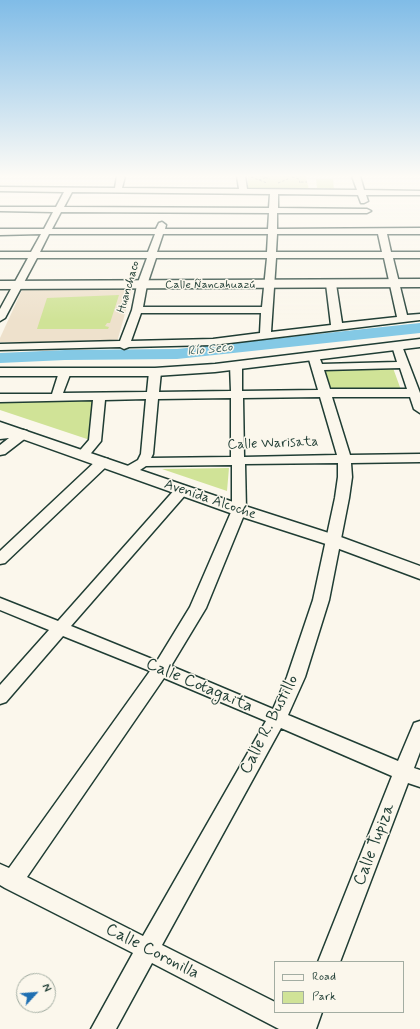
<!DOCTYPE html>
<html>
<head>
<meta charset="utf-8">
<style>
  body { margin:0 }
  #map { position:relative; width:420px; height:1029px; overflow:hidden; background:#fbf7ec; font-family:Mynerve,sans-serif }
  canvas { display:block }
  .legend { position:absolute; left:274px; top:961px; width:130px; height:52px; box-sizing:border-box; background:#fbf7ec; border:1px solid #a3ada2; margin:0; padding:5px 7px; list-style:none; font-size:12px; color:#1f3d34 }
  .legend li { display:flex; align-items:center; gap:8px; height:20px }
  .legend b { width:20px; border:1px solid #a3ada2 }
  .north { position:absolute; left:16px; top:973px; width:40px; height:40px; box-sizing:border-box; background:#fbf7ec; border:1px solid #a3ada2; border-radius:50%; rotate:64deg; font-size:11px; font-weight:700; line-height:16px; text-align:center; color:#1f3d34 }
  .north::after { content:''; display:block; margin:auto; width:14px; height:18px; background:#1f6fb2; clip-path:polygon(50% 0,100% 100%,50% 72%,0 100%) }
</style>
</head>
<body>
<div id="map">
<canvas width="420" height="1029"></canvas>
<ul class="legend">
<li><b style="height:5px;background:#fbf7ec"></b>Road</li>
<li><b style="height:11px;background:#d0e397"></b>Park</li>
</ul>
<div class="north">N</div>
</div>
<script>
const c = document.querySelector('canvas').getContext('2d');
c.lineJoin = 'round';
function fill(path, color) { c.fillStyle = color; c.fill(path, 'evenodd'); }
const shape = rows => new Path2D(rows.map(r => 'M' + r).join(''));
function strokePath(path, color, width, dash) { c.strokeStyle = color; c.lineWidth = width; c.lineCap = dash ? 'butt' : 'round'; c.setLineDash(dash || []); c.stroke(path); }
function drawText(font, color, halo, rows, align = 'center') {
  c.font = font + ' Mynerve,sans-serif'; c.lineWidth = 3; c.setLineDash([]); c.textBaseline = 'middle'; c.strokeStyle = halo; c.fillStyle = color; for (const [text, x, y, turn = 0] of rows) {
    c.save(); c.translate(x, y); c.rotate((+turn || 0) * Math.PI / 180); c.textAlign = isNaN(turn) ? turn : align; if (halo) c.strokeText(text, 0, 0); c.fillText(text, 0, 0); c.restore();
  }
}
const built = shape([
  [132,289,117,342,0,342,0,338,22,290]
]);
const green = shape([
  [248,176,306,176,309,190,248,189],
  [316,179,333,179,334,189,317,188],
  [119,295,110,323,107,323,105,326,109,327,108,329,37,329,47,298],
  [393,368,401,390,327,391,321,369],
  [95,400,90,440,0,410,0,401],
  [229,468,227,491,162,469]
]);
const river = shape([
  [420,323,420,333,177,359,65,360,0,363,0,353,65,350,177,349,420,323]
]);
const path = shape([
  [261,176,270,179],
  [251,177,267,183],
  [292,177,299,179,300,183],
  [259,180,270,176],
  [301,182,307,182],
  [278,183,288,179,287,176]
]);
const minor = shape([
  [117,176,125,176,122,188,239,189,237,176,245,176,247,189,357,190,352,176,360,176,364,190,420,191,420,195,366,195,368,201,364,203,361,203,358,195,278,194,278,208,367,209,371,211,367,213,277,213,277,229,420,228,420,234,387,234,391,252,420,252,420,258,393,258,407,315,420,314,420,320,213,345,129,347,124,349,120,347,0,350,0,344,120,341,132,310,137,285,147,258,37,258,5,318,0,321,0,309,28,258,0,258,0,252,31,252,41,234,0,235,0,229,44,229,53,212,0,211,0,207,56,207,64,192,0,191,0,187,115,188,117,176],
  [72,192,270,194,269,208,64,207,72,192],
  [61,212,269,213,268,229,165,229,166,225,162,222,159,223,156,229,52,229,61,212],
  [49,234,155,234,148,252,40,252,49,234],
  [163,234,268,234,267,252,157,252,163,234],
  [277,234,378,234,382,252,276,252,277,234],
  [156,258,267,258,262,307,143,307,147,285,156,258],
  [276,258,384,258,397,317,342,323,336,284,331,281,326,284,331,325,271,332,276,258],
  [141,313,261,313,260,333,213,339,131,341,141,313],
  [397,343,402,346,420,393,420,413,414,409,410,397,332,397,350,455,420,454,420,462,351,463,352,477,349,498,329,600,305,677,288,715,398,761,414,723,420,721,420,752,414,768,420,770,420,787,408,783,340,962,318,962,392,776,281,728,162,945,275,1002,275,1012,322,1012,316,1029,279,1029,152,963,116,1029,91,1029,133,953,5,888,0,885,0,864,9,868,150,671,63,636,6,702,0,704,0,685,49,630,0,610,0,598,58,621,177,487,187,487,189,490,187,493,71,626,157,661,190,607,232,510,232,465,146,466,134,474,124,474,122,471,124,468,138,460,141,454,146,399,105,400,101,441,87,458,82,459,76,455,89,440,93,400,0,402,0,394,52,394,59,372,65,369,71,372,63,393,147,392,149,372,155,369,161,372,159,392,231,391,230,365,236,362,242,365,242,391,318,390,308,356,310,354,318,354,322,364,397,362,392,346,397,343],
  [400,368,407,389,330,389,324,370,400,368],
  [320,397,337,455,244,457,243,398,320,397],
  [231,398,231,457,151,458,153,454,158,399,231,398],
  [338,463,338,477,335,498,313,600,287,677,273,709,171,666,206,608,246,510,245,464,338,463],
  [164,678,266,721,143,936,27,877,164,678],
  [23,430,27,431,29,434,27,437,5,454,0,455,0,445,9,438,0,439,0,431,23,430],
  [103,458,108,459,110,462,108,465,5,563,0,564,0,551,98,459,103,458]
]);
const tertiary = shape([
  [420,279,420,287,0,289,0,281,420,279],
  [420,339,420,347,215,372,155,376,0,376,0,368,155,368,215,364,420,339],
  [0,422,245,506,338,536,420,566,420,579,326,544,233,514,0,431,0,422]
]);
const farStreetnames = [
  ["Calle Ñancahuazú",210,285],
  ["Huanchaco",129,287,-74]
];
const farWaternames = [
  ["Río Seco",210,350,-6]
];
const streetNames = [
  ["Calle Warisata",273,444,-2],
  ["Avenida Alcoche",210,500,19]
];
const nearStreetnames = [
  ["Calle Cotagaita",199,686,23],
  ["Calle R. Bustillo",270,725,-63],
  ["Calle Tupiza",375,845,-69],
  ["Calle Coronilla",152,952,27]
];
fill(built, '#eee1cc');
fill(green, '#d0e397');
fill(river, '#84c9e5');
strokePath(minor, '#1f3d34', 3);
strokePath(tertiary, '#1f3d34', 3);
strokePath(path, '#1f3d34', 1, [2.5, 2]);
fill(minor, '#fbf7ec');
fill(tertiary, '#fbf7ec');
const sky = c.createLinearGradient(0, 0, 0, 320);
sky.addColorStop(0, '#80bce7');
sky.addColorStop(0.55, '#fdfbf6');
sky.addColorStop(1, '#fdfbf600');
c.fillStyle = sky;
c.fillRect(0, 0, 420, 320);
drawText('12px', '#1f3d34', '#fbf7ec', farStreetnames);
drawText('italic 13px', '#386060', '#fbf7ec', farWaternames);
drawText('14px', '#1f3d34', '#fbf7ec', streetNames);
drawText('17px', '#1f3d34', '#fbf7ec', nearStreetnames);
</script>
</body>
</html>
